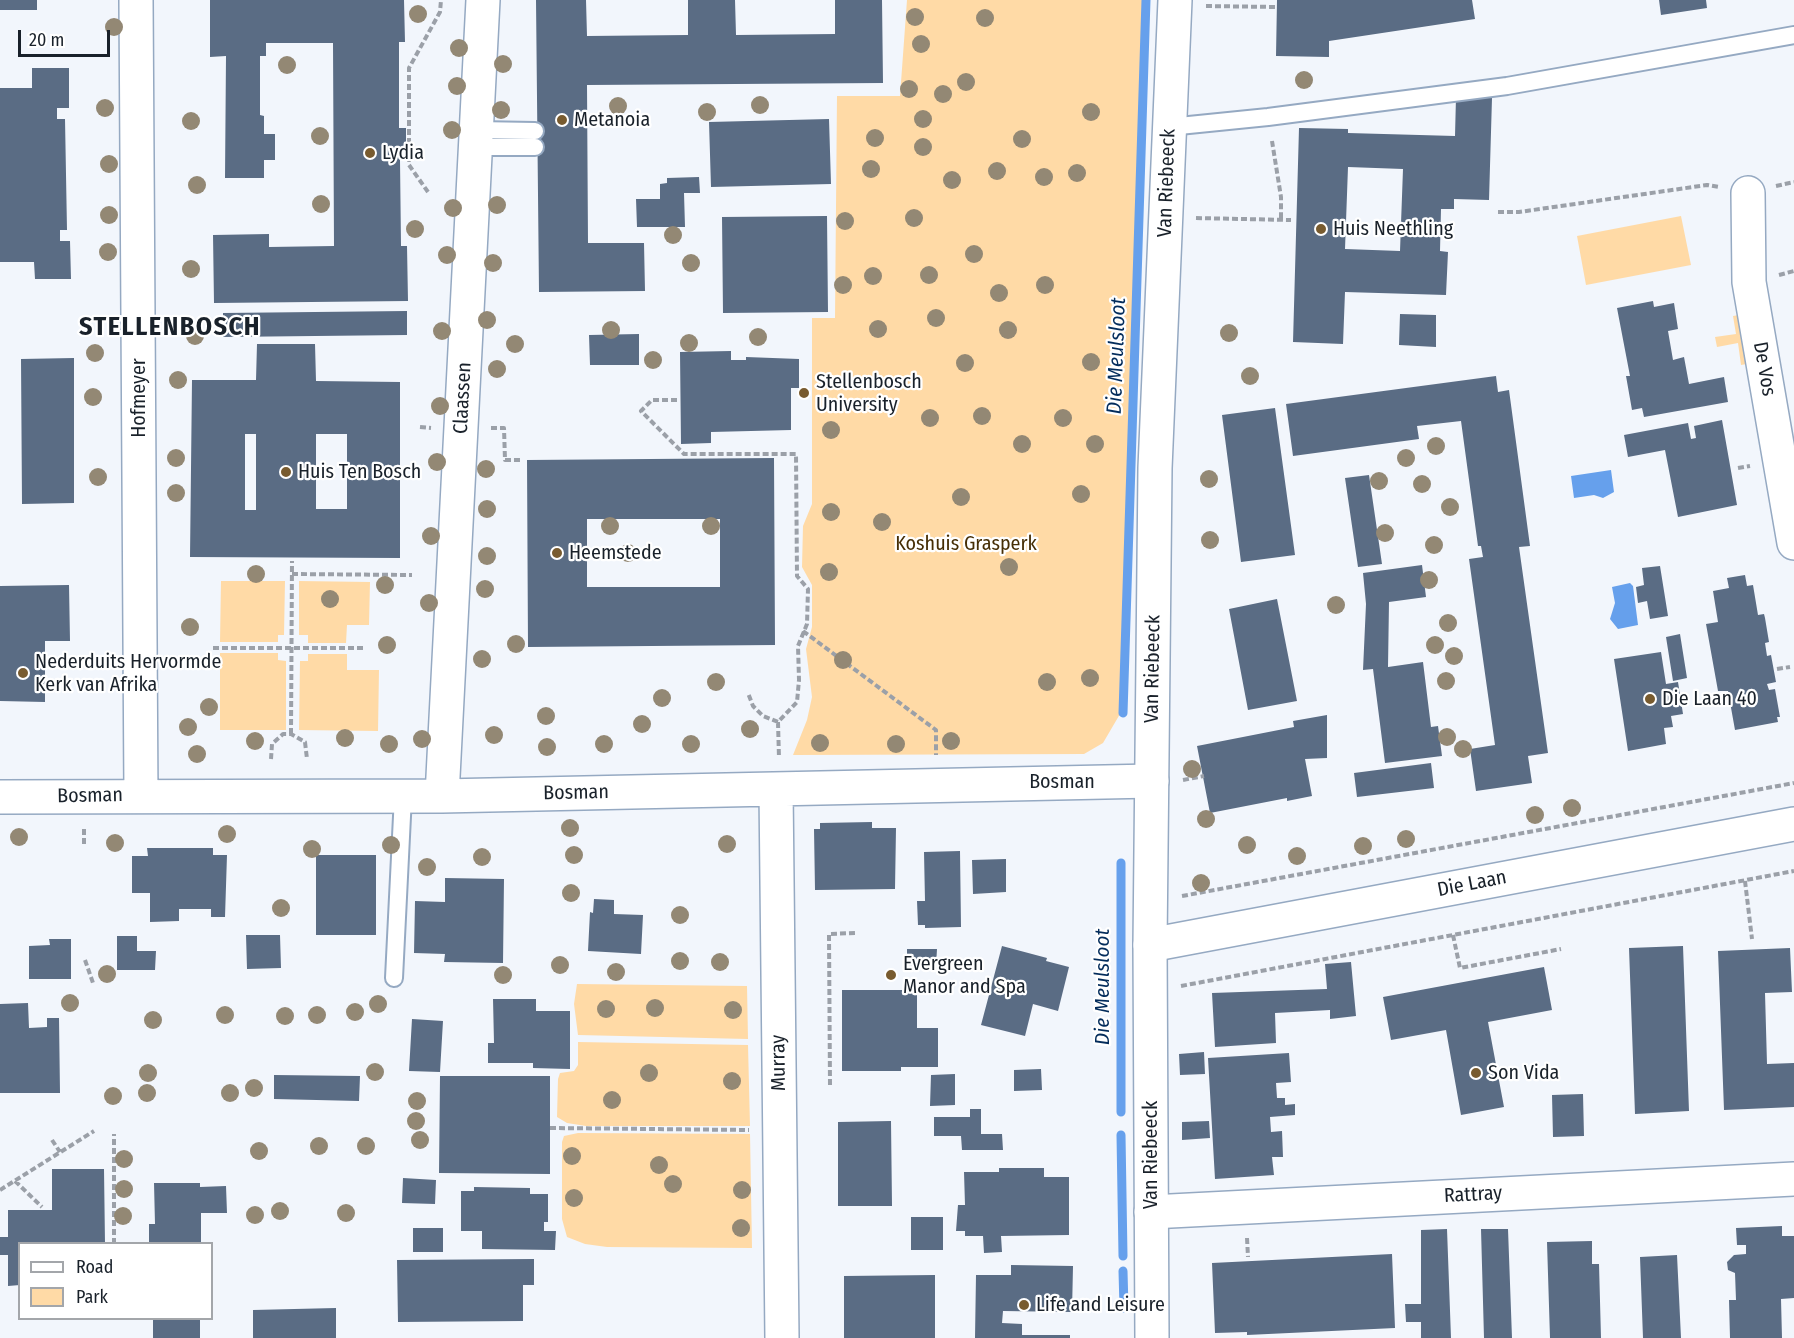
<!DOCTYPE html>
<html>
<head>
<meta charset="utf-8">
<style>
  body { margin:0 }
  #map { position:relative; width:1794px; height:1338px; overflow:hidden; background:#f2f6fc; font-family:"Fira Sans Condensed",sans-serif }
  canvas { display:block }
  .legend { position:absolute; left:18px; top:1242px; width:195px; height:78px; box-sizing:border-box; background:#fff; border:2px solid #a3a6aa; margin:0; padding:8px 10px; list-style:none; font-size:18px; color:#19212a }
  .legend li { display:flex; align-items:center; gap:12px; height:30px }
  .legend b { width:30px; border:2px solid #a3a6aa }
  .scale { position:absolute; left:18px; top:30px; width:92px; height:27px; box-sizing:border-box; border:3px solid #19212a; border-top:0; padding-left:8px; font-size:18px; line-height:21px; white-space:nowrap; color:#19212a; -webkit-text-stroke:4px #fff; paint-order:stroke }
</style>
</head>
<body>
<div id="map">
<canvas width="1794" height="1338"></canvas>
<ul class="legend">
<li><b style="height:8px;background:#fff"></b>Road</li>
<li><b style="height:16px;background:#ffdaa6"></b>Park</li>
</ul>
<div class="scale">20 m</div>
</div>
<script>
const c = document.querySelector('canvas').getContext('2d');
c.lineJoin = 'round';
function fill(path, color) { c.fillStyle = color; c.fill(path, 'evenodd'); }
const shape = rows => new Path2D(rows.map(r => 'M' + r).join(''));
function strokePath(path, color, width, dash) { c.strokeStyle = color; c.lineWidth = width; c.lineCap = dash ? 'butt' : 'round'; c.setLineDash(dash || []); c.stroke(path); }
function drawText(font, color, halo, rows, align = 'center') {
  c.font = font + ' "Fira Sans Condensed",sans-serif'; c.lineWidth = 4.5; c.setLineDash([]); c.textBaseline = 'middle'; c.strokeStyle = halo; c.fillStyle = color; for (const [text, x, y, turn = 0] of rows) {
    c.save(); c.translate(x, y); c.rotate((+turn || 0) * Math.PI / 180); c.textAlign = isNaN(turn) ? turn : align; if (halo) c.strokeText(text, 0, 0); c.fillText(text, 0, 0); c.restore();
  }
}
const green = shape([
  [907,0,1143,0,1120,714,1103,743,1084,754,793,755,807,720,812,697,806,649,812,627,812,585,802,567,803,526,812,504,812,318,835,318,837,96,900,96],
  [1681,216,1691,265,1586,285,1577,236],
  [1739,315,1747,364,1741,365,1738,343,1717,347,1715,337,1736,334,1733,316],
  [221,581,285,581,284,635,278,635,278,642,220,642],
  [299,581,370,582,369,625,347,625,346,643,308,643,308,635,299,635],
  [220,653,278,653,278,660,286,661,286,730,220,730],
  [308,654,347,654,347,670,379,670,378,731,299,730,300,661,308,661],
  [577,984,747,986,748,1039,578,1035,574,1004],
  [578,1042,748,1045,750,1126,586,1126,567,1123,557,1117,558,1079,560,1073,574,1071,578,1065],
  [578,1133,750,1134,752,1248,607,1247,585,1244,567,1237,562,1219,562,1142,564,1136]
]);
const water = shape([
  [1611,470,1614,492,1603,498,1594,495,1574,498,1571,476],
  [1630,583,1633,586,1638,625,1618,629,1610,619,1615,603,1612,587]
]);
const stream = shape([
  [1123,713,1146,0],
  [1121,1112,1121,863],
  [1121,1135,1123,1256],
  [1123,1271,1124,1308]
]);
const building = shape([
  [0,0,37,0,37,10,0,10],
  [210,0,404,0,405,42,399,42,399,128,406,128,406,160,400,160,401,246,407,246,408,301,214,303,213,235,269,234,269,247,334,246,333,43,266,43,266,56,260,56,260,115,264,116,264,134,275,134,275,160,264,160,264,178,225,178,226,56,210,57],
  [536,0,586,0,587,36,688,35,688,0,735,0,736,35,835,34,835,0,882,0,883,83,587,85,588,243,644,243,645,291,539,292],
  [1277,0,1472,0,1475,19,1329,41,1329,57,1276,56],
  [1659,0,1706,0,1707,8,1661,15],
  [32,68,69,68,69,108,57,108,57,119,65,119,67,230,60,230,60,241,70,241,71,279,35,279,34,262,0,262,0,88,32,88],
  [1456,97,1492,98,1489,200,1454,199,1454,209,1441,209,1440,251,1448,252,1446,295,1345,292,1343,344,1293,342,1299,128,1348,129,1348,133,1455,136],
  [1348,167,1403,169,1400,251,1345,249],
  [829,119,831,184,711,187,709,122],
  [699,177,700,193,684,193,685,227,637,227,636,199,660,199,660,184,667,183,667,178],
  [827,216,828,312,723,313,722,217],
  [1653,301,1654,307,1674,303,1678,329,1668,331,1673,360,1684,357,1689,384,1724,377,1728,402,1644,417,1642,408,1632,410,1626,376,1630,376,1617,308],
  [407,311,407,335,223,337,223,313],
  [1400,314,1436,315,1436,347,1399,345],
  [639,334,639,365,590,365,589,335],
  [257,344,315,344,316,381,400,382,400,558,190,557,192,380,256,380],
  [245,434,256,434,256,510,245,510],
  [316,434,347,434,347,509,316,509],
  [731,351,731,360,746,360,746,357,799,359,799,388,791,388,791,430,711,432,711,443,681,444,680,352],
  [74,358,74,503,22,504,21,359],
  [1496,376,1498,392,1509,390,1530,546,1519,547,1548,753,1528,756,1532,783,1476,791,1470,749,1495,745,1469,559,1483,557,1481,546,1478,546,1461,421,1417,426,1419,439,1293,456,1286,404],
  [1275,408,1295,555,1241,562,1222,415],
  [1722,420,1737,505,1678,517,1665,450,1628,457,1624,435,1688,423,1691,439,1696,438,1694,426],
  [774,458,775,645,528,647,527,460],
  [587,519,720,519,720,587,587,587],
  [1369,475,1382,564,1358,567,1345,478],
  [1422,565,1426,597,1389,602,1388,667,1423,662,1431,727,1438,726,1442,756,1385,763,1373,669,1363,670,1366,604,1363,573],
  [1660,566,1668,616,1650,619,1647,601,1638,603,1636,587,1644,585,1642,568],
  [1745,575,1747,586,1753,585,1758,615,1764,614,1765,618,1769,642,1765,643,1767,656,1771,655,1776,682,1767,684,1769,690,1775,689,1780,717,1777,717,1778,722,1735,730,1728,691,1718,691,1706,624,1718,622,1713,591,1729,588,1727,578],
  [69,585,70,641,45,641,45,702,0,701,0,586],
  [1277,599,1297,701,1248,710,1229,609],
  [1680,634,1687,678,1673,681,1666,637],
  [1661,652,1666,684,1678,682,1683,714,1671,716,1673,727,1664,728,1666,744,1628,751,1614,659],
  [1327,715,1327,758,1305,759,1312,796,1287,801,1287,798,1210,813,1197,746,1294,727,1293,721],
  [1431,763,1434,788,1357,797,1354,773],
  [872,822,872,828,896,828,895,889,815,890,814,829,820,829,820,823],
  [147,848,213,848,213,855,227,855,225,917,211,917,211,909,179,909,179,921,150,922,150,893,132,893,132,856,148,856],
  [960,851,961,927,925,928,925,925,918,925,917,901,925,901,924,852],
  [316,855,376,855,376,935,316,935],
  [1006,859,1006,892,973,894,972,860],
  [445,878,504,879,503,963,444,962,445,954,414,953,415,901,445,902],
  [594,899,614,900,614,914,643,915,641,954,588,951,590,912,593,913],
  [246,935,280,935,281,968,247,969],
  [117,936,137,936,137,951,156,951,155,970,117,970],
  [49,939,71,939,71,979,29,979,29,946,50,945],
  [1002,946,1047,958,1046,961,1069,967,1058,1011,1033,1004,1025,1036,981,1025],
  [1683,946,1689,1111,1635,1114,1629,948],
  [1790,948,1792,992,1765,993,1767,1064,1794,1063,1794,1107,1724,1110,1718,951],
  [907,949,937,949,936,966,907,965],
  [1351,962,1356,1016,1330,1019,1330,1010,1275,1013,1276,1043,1215,1047,1212,993,1327,989,1325,964],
  [1544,967,1552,1010,1488,1022,1504,1107,1461,1115,1446,1030,1391,1040,1383,997],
  [842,990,917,990,917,1028,938,1028,938,1067,901,1067,901,1071,842,1071],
  [493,999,536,999,536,1011,570,1011,570,1069,533,1068,533,1063,488,1063,488,1043,494,1043],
  [28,1003,29,1028,47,1027,47,1018,59,1018,60,1093,0,1093,0,1004],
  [412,1019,443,1021,440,1072,409,1071],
  [1204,1052,1205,1074,1180,1075,1179,1054],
  [1289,1053,1291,1082,1276,1083,1277,1098,1285,1098,1285,1105,1295,1104,1295,1115,1270,1117,1271,1132,1282,1131,1283,1157,1272,1157,1274,1175,1215,1179,1208,1058],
  [1041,1069,1042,1090,1014,1091,1014,1070],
  [955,1074,955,1105,930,1106,931,1075],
  [274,1075,360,1076,359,1101,274,1099],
  [440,1076,550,1076,550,1174,439,1173],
  [1583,1094,1584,1136,1553,1137,1552,1095],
  [970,1109,981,1109,981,1134,1002,1134,1003,1150,962,1150,961,1136,934,1136,934,1117,970,1117],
  [891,1121,892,1206,838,1206,838,1122],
  [1209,1121,1210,1138,1182,1140,1182,1122],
  [999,1168,1044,1168,1044,1177,1069,1177,1069,1235,1001,1236,1002,1252,984,1253,983,1236,965,1236,965,1231,956,1231,958,1205,965,1205,964,1172,999,1172],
  [52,1169,104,1169,105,1244,20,1244,20,1285,8,1286,8,1255,0,1255,0,1237,8,1237,8,1210,52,1210],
  [403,1178,436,1180,435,1204,402,1203],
  [154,1183,200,1183,200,1187,226,1186,227,1213,201,1213,201,1244,149,1244,149,1224,155,1224],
  [474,1187,530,1188,530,1194,548,1194,548,1222,544,1222,544,1231,556,1231,555,1250,482,1249,482,1231,461,1231,461,1191,474,1191],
  [911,1217,943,1217,943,1250,911,1250],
  [1782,1226,1782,1236,1794,1236,1794,1298,1781,1299,1782,1338,1730,1338,1729,1300,1736,1300,1735,1273,1728,1270,1727,1262,1734,1255,1746,1254,1746,1245,1737,1245,1736,1228],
  [413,1228,443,1228,443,1252,413,1252],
  [1447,1229,1451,1338,1421,1338,1421,1322,1406,1322,1405,1304,1421,1304,1421,1230],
  [1481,1229,1508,1229,1512,1338,1484,1338],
  [1592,1241,1592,1264,1599,1264,1601,1338,1550,1338,1547,1242],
  [1392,1254,1395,1328,1247,1335,1247,1332,1215,1333,1212,1263],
  [1677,1255,1681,1338,1643,1338,1640,1257],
  [534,1259,534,1285,523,1285,523,1321,398,1322,397,1260],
  [1011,1265,1073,1266,1072,1312,1003,1311,1002,1323,1022,1324,1022,1335,1070,1335,1070,1338,975,1338,976,1275,1011,1275],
  [935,1275,935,1338,844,1338,844,1276],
  [336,1308,336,1338,253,1338,253,1310],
  [153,1318,200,1318,200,1338,153,1338]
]);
const path = shape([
  [1206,6,1275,7],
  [1272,141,1281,197,1281,220],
  [1776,186,1794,182],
  [428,192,409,165,409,68,440,12,441,0],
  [1498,212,1519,212,1707,185,1719,187],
  [1196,218,1291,220],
  [1779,275,1794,271],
  [677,400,652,400,641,411,684,454,796,454,797,576,808,589,807,624,798,646,799,680,797,702,778,722,763,716,753,706,748,693],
  [420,427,431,428],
  [491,428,504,428,505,460,522,460],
  [1738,468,1750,466],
  [292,574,412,575],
  [803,631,936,730,936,755],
  [213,648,364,648],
  [1777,669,1790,667],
  [778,722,779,758],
  [291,734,292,561],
  [271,759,272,744,283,734,291,734,305,742,307,759],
  [1183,780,1204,776],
  [84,844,84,827],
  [1745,881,1752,939],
  [1182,896,1794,783],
  [1453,935,1460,968,1561,949],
  [85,960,93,983],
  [1181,986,1794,871],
  [830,1085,829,934,855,933],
  [550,1128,749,1130],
  [52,1140,60,1152],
  [15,1181,42,1207],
  [0,1190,94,1131],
  [1247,1238,1248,1257],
  [114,1244,114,1134]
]);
const service = shape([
  [1169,127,1268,117,1507,86,1794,35],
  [476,130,535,131],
  [475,147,535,147],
  [394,978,403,796]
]);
const minor = shape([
  [136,0,141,795],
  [1748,193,1749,282,1794,543],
  [776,789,782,1338],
  [442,796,483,0],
  [0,797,442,796,1152,781],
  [1150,945,1794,824],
  [1151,1212,1794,1179]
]);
const tertiary = shape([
  [1152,1338,1150,945,1155,468,1175,0]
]);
const trees = [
  [418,14],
  [915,17],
  [985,18],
  [114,27],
  [921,44],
  [459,48],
  [503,64],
  [287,65],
  [1304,80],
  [966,82],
  [457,86],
  [909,89],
  [943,94],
  [760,105],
  [618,106],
  [105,108],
  [501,110],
  [707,112],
  [1091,112],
  [923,119],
  [191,121],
  [452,130],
  [320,136],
  [875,138],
  [1022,139],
  [923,147],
  [109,164],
  [871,169],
  [997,171],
  [1077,173],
  [1044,177],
  [952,180],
  [197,185],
  [321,204],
  [497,205],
  [453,208],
  [109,215],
  [914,218],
  [845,221],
  [415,229],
  [673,235],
  [108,252],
  [974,254],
  [447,255],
  [493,263],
  [691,263],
  [191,269],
  [929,275],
  [873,276],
  [843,285],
  [1045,285],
  [999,293],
  [936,318],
  [487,320],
  [878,329],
  [611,330],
  [1008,330],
  [442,331],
  [1229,333],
  [195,336],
  [758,337],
  [689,343],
  [515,344],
  [95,353],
  [653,360],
  [1091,362],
  [965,363],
  [497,369],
  [1250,376],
  [178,380],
  [93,397],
  [440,406],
  [982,416],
  [930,418],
  [1063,418],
  [831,430],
  [1022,444],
  [1095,444],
  [1436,446],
  [176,458],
  [1406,458],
  [437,462],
  [486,469],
  [98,477],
  [1209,479],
  [1379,481],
  [1422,484],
  [176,493],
  [1081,494],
  [961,497],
  [1450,507],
  [487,509],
  [831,512],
  [882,522],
  [610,526],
  [711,526],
  [1385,533],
  [431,536],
  [1210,540],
  [1434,545],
  [628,553],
  [487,556],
  [1009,567],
  [829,572],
  [256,574],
  [1429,580],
  [385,585],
  [485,589],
  [330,599],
  [429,603],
  [1336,605],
  [1448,623],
  [190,627],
  [516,644],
  [387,645],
  [1435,645],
  [1454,656],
  [482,659],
  [843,660],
  [1090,678],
  [1446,681],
  [716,682],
  [1047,682],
  [662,698],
  [209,707],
  [546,716],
  [642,724],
  [188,727],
  [750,729],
  [494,735],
  [1447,737],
  [345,738],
  [422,739],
  [255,741],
  [951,741],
  [820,743],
  [389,744],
  [604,744],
  [691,744],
  [896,744],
  [547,747],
  [1463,749],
  [197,754],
  [1192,769],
  [1572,808],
  [1535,815],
  [1206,819],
  [570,828],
  [227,834],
  [19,837],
  [1406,839],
  [115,843],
  [727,844],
  [391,845],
  [1247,845],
  [1363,846],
  [312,849],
  [574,855],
  [1297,856],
  [482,857],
  [427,867],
  [1201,883],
  [571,893],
  [281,908],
  [680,915],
  [680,961],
  [720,962],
  [560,965],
  [616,972],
  [107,974],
  [503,975],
  [70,1003],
  [378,1004],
  [655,1008],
  [606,1009],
  [733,1010],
  [355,1012],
  [225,1015],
  [317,1015],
  [285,1016],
  [153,1020],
  [375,1072],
  [148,1073],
  [649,1073],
  [732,1081],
  [254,1088],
  [147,1093],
  [230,1093],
  [113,1096],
  [612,1100],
  [417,1101],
  [416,1121],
  [420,1140],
  [319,1146],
  [366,1146],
  [259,1151],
  [572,1156],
  [124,1159],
  [659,1165],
  [673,1184],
  [124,1189],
  [742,1190],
  [574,1198],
  [280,1211],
  [346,1213],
  [255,1215],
  [123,1216],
  [741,1228]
];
const markers = [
  [562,120,6,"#785b2f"],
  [370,153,6,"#785b2f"],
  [1321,229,6,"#785b2f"],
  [804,393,6,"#785b2f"],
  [286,472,6,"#785b2f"],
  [557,553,6,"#785b2f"],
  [23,673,6,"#785b2f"],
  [1650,699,6,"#785b2f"],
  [891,975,6,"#785b2f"],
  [1476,1073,6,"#785b2f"],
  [1024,1305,6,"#785b2f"]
];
const poiNames = [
  ["Metanoia",574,120],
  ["Lydia",382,153],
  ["Huis Neethling",1333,229],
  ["Stellenbosch",816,382],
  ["University",816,405],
  ["Huis Ten Bosch",298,472],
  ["Heemstede",569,553],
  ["Nederduits Hervormde",35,662],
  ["Kerk van Afrika",35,685],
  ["Die Laan 40",1662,699],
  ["Evergreen",903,964],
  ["Manor and Spa",903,987],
  ["Son Vida",1488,1073],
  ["Life and Leisure",1036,1305]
];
const streetNames = [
  ["Van Riebeeck",1167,183,-88],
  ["De Vos",1764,369,80],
  ["Hofmeyer",139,398,-90],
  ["Claassen",463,398,-87],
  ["Van Riebeeck",1153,669,-89],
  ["Bosman",1062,782],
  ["Bosman",576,793,-1],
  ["Bosman",90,796,-1],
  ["Die Laan",1472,884,-11],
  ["Murray",779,1063,-91],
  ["Van Riebeeck",1151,1155,-90],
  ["Rattray",1473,1195,-3]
];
const parkNames = [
  ["Koshuis Grasperk",966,544]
];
const waterNames = [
  ["Die Meulsloot",1117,356,-88],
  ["Die Meulsloot",1103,987,-90]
];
const districtNames = [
  ["STELLENBOSCH",170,328]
];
fill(green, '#ffdaa6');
fill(water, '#66a0ec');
strokePath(stream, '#66a0ec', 9);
fill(building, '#5a6c84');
strokePath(service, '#95a9c2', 20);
strokePath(minor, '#95a9c2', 36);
strokePath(tertiary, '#95a9c2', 36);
strokePath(path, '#9ba0a8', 4, [6, 3]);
strokePath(service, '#fff', 16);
strokePath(minor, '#fff', 33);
strokePath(tertiary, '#fff', 33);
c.fillStyle = '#938874';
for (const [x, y] of trees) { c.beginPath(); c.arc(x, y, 9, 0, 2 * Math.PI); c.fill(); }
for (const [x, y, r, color] of markers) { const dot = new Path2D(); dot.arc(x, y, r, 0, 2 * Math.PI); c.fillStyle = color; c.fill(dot); strokePath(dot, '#fff', 2); }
drawText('20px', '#19212a', '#fff', poiNames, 'left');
drawText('20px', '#19212a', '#fff', streetNames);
drawText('20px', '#462e05', '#fff', parkNames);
drawText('italic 21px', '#032c5b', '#fff', waterNames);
c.letterSpacing = '1.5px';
drawText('bold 26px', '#19212a', '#fff', districtNames);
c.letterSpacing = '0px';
</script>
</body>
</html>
